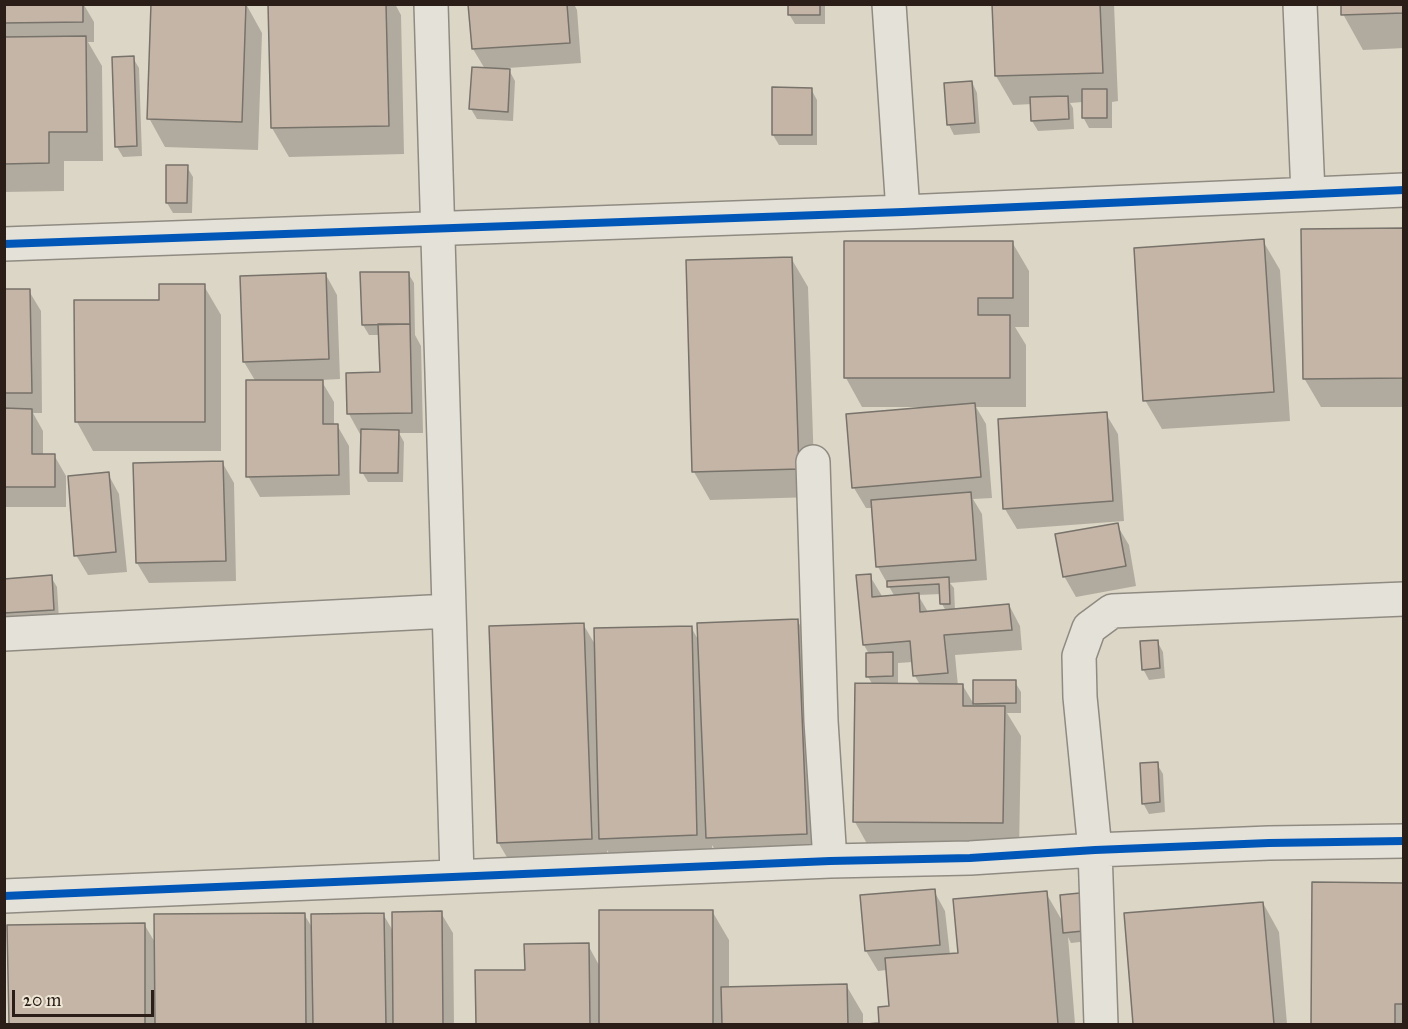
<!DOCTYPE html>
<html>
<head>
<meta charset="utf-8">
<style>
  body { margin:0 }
  #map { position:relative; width:1408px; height:1029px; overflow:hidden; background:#dcd6c6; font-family:"IM FELL Great Primer",serif }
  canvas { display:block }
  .frame { position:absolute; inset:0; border:6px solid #2b1e19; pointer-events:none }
  .scale { position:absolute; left:12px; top:990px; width:142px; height:27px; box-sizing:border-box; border:3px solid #2b1e19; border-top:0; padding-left:8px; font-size:18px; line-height:21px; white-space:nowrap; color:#2b1e19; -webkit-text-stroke:4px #eee6d4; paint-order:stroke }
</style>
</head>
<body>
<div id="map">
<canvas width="1408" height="1029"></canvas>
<div class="frame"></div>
<div class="scale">20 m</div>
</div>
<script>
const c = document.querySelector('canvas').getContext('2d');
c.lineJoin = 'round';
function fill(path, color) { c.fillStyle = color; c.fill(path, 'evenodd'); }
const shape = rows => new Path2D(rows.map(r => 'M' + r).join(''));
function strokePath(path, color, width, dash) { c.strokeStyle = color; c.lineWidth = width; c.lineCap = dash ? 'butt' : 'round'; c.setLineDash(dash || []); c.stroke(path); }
const shadow = shape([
  [4,4,93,4,84,5,94,22,94,42,88,42,102,66,103,161,64,161,64,191,4,192],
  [246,4,262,33,258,150,165,147,149,118],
  [270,4,395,4,401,15,404,154,289,157,272,128],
  [470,4,574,4,577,10,581,63,508,68,515,81,513,121,477,119,471,109,485,69,473,49],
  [789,4,825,4,825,24,795,24,789,14],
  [994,4,1114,4,1118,101,1112,102,1112,128,1089,128,1083,117,1083,102,1070,103,1073,108,1074,129,1038,131,1032,121,1032,104,1013,105,996,76],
  [1404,4,1404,48,1363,50,1343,14],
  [133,58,139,68,142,156,123,157,117,147],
  [972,82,977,93,980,133,954,135,949,125],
  [811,89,817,100,817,145,779,145,773,135],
  [187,167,193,177,192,213,173,213,167,203],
  [1404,229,1404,407,1321,407,1304,378],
  [1263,241,1280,270,1290,421,1162,429,1145,400],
  [1012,242,1029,271,1029,327,1015,327,1026,345,1026,407,976,407,986,424,992,498,973,499,982,514,987,580,950,583,954,588,955,610,1009,605,1020,626,1022,650,955,655,958,686,963,686,975,706,975,682,1015,682,1021,692,1021,713,1007,713,1021,736,1019,851,871,851,855,822,873,685,868,677,869,654,864,645,858,577,870,576,882,596,895,597,878,567,873,508,866,508,854,488,847,415,918,409,918,407,862,407,846,378],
  [941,594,942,604,946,611,928,612,918,595],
  [913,662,915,676,920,685,898,685,898,663],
  [791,258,808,287,815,497,710,500,694,472],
  [408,273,414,283,415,335,421,346,423,433,399,433,404,442,403,482,368,482,362,472,363,434,360,434,349,414,381,373,380,335,369,335,363,325],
  [326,275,337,295,340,379,321,380,334,402,334,425,337,425,349,446,350,495,260,497,248,476,256,382,244,362],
  [204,286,221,315,221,451,93,451,77,422,160,302],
  [4,291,29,291,41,311,42,413,33,413,43,431,43,455,54,455,66,476,66,507,4,507],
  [1106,414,1118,434,1124,521,1017,529,1005,509],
  [222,462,234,483,236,581,149,583,137,563,135,465],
  [108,474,119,494,127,572,88,575,76,555],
  [1117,525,1129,545,1136,586,1076,597,1064,576],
  [51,577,57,587,59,620,4,624,4,580],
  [797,620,814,649,823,862,725,866,712,845,713,864,617,867,607,850,608,868,515,871,498,842,583,624,596,646,691,627,700,643],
  [1157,641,1163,652,1165,678,1149,680,1143,669],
  [1157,764,1163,774,1165,812,1149,814,1143,803],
  [1314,883,1404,884,1404,1024,1312,1024],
  [934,891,945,911,950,955,959,954,1046,893,1064,924,1061,897,1088,941,1071,943,1068,937,1075,1024,881,1024,879,1008,890,1007,887,970,878,971,866,951,861,897],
  [1263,903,1279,932,1287,1024,1135,1024,1126,914],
  [712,911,729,940,729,988,846,985,863,1014,863,1024,478,1024,477,972,526,971,588,945,600,967],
  [441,913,453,933,454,1024,11,1024,9,927,144,924,156,944,304,914,313,929,383,914,393,931]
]);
const building = shape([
  [4,4,83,4,83,22,4,23,4,4],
  [151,4,246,4,242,122,147,119,151,4],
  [268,4,386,4,389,126,271,128,268,4],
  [468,4,567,4,570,43,472,49,468,4],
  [788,4,820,4,820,15,788,15,788,4],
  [992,4,1100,4,1103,73,995,76,992,4],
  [1341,4,1404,4,1404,13,1341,15,1341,4],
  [86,36,87,132,49,132,49,163,4,164,4,37,86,36],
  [134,56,137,146,115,147,112,57,134,56],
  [472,67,510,69,508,112,469,109,472,67],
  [972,81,975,123,947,125,944,83,972,81],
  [772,87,812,88,812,135,772,135,772,87],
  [1082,89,1107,89,1107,118,1082,118,1082,89],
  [1068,96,1069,119,1031,121,1030,97,1068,96],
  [166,165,188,165,187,203,166,203,166,165],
  [1404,228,1404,378,1303,379,1301,229,1404,228],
  [1264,239,1274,392,1143,401,1134,248,1264,239],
  [844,241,1013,241,1013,298,978,298,978,315,1010,315,1010,378,844,378,844,241],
  [792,257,799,469,692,472,686,260,792,257],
  [360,272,409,272,410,324,362,325,360,272],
  [326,273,329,359,243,362,240,276,326,273],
  [159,284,205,284,205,422,75,422,74,300,159,300,159,284],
  [4,289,30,289,32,393,4,393,4,289],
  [378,324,410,324,412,413,347,414,346,373,380,372,378,324],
  [246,380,323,380,323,424,338,424,339,475,246,477,246,380],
  [975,403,981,477,852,488,846,414,975,403],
  [4,408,32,409,32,454,55,454,55,487,4,487,4,408],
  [1107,412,1113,501,1003,509,998,419,1107,412],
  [361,429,399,430,398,473,360,473,361,429],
  [223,461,226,561,136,563,133,463,223,461],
  [109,472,116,552,74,556,68,476,109,472],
  [971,492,976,560,876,567,871,500,971,492],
  [1118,523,1126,566,1063,577,1055,534,1118,523],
  [871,574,872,597,919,593,920,612,1009,604,1012,630,944,635,948,673,913,676,910,641,863,645,856,575,871,574],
  [52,575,54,610,4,613,4,579,52,575],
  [949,577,950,604,940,604,939,584,887,587,887,581,949,577],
  [798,619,807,834,706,838,697,623,798,619],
  [584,623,592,839,497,843,489,626,584,623],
  [692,626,697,835,599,839,594,628,692,626],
  [1158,640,1160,668,1142,670,1140,641,1158,640],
  [893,652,893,676,866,677,866,653,893,652],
  [973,680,1016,680,1016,703,973,704,973,680],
  [855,683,963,684,963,706,1005,706,1003,823,853,822,855,683],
  [1158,762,1160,802,1142,804,1140,763,1158,762],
  [1312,882,1404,883,1404,1004,1395,1004,1395,1024,1311,1024,1312,882],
  [935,889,940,945,865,951,860,895,935,889],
  [1047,891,1058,1024,866,1024,879,1023,878,1007,889,1006,885,958,958,953,953,899,1047,891],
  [1080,893,1083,931,1063,933,1060,895,1080,893],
  [1263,902,1274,1024,1133,1024,1124,913,1263,902],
  [599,910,713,910,713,1024,599,1024,599,910],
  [442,911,443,1024,393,1024,392,912,442,911],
  [305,913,306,1024,155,1024,154,914,305,913],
  [384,913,386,1024,313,1024,311,914,384,913],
  [145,923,145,1024,9,1024,7,925,145,923],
  [589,943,590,1024,476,1024,475,970,525,970,524,944,589,943],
  [847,984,848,1024,722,1024,721,987,847,984]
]);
const street = shape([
  [431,4,457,876],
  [889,4,903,212],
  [1300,4,1308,194],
  [4,244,903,212,1404,190],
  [813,462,821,721,830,861],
  [4,634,449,611],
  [4,896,830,861,970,858,1095,850,1269,843,1404,841],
  [1101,1024,1095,850,1080,697,1079,656,1089,628,1112,611,1404,599]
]);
const cycleway = shape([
  [4,244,903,212,1404,190],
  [4,896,830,861,970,858,1095,850,1269,843,1404,841]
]);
fill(shadow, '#0003');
fill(building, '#c5b5a7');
strokePath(building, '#77726a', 1.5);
strokePath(street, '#908b82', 36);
strokePath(street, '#e4e1d9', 33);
strokePath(cycleway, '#0057b8', 8);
</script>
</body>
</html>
